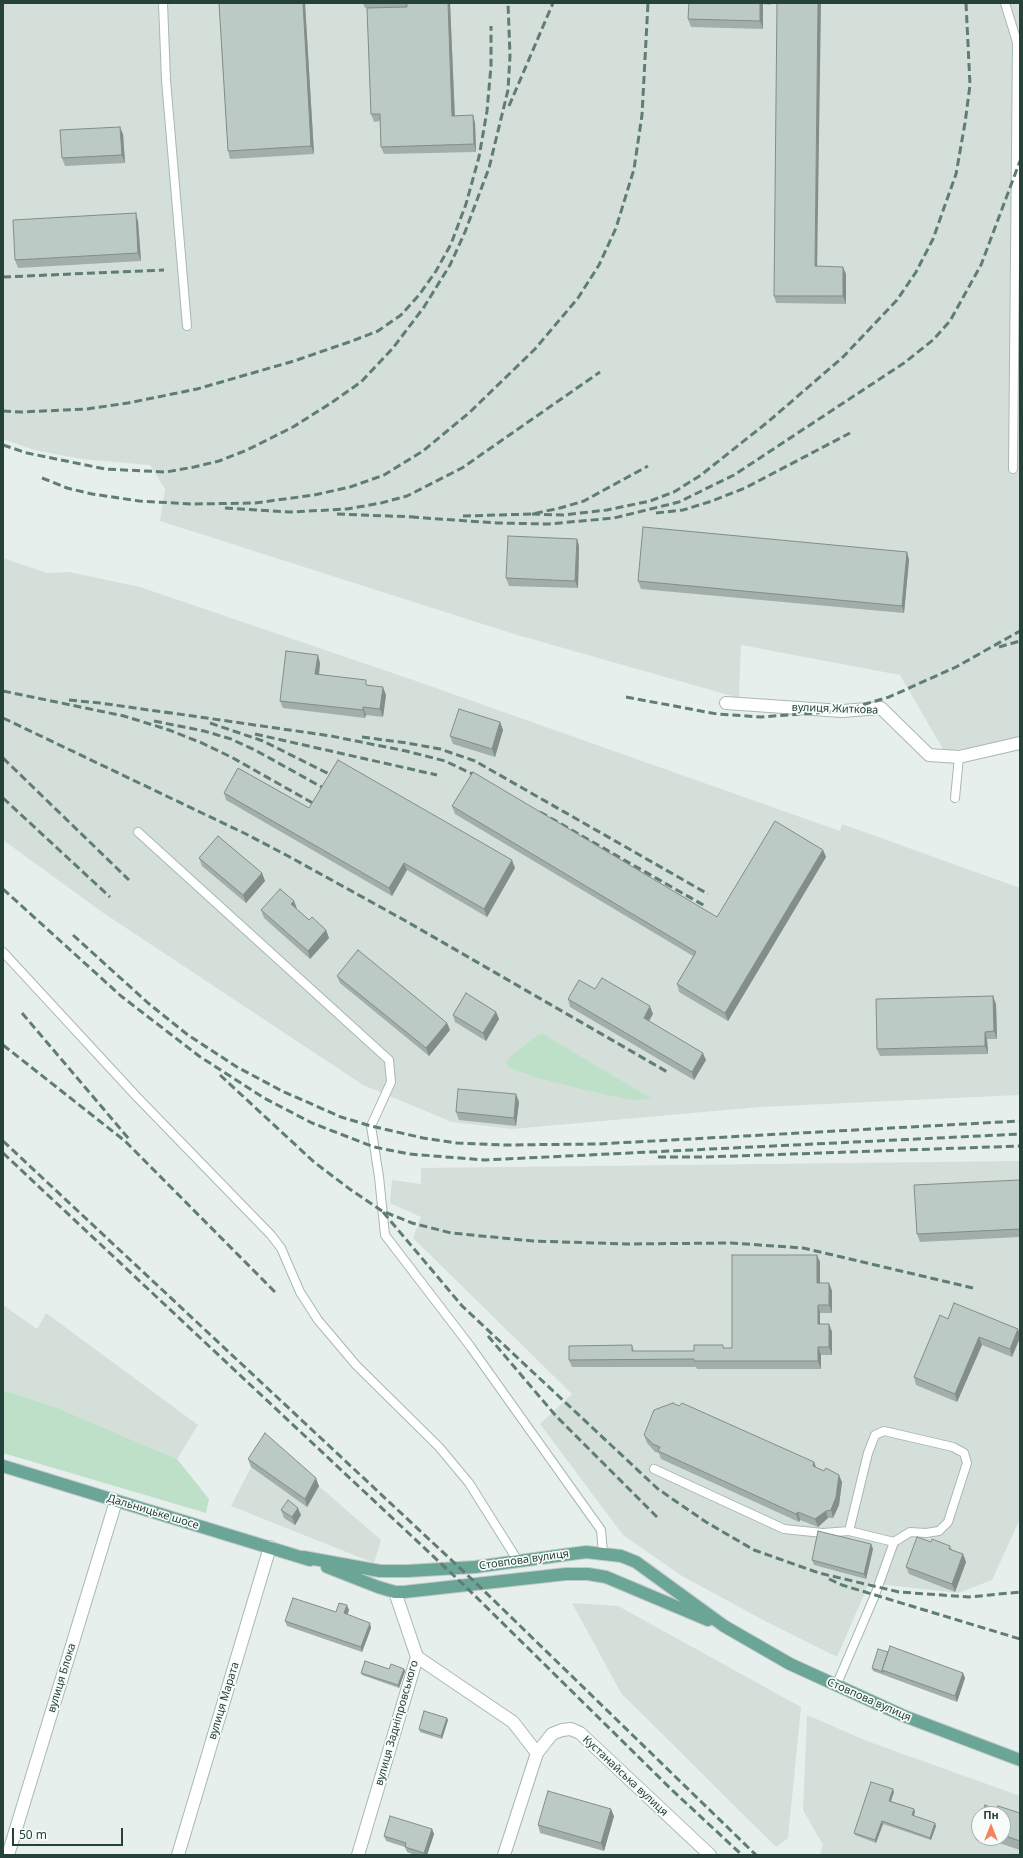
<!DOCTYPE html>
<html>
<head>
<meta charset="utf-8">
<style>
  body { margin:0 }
  #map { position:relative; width:1023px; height:1858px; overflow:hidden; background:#e6efeb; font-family:"Noto Sans",sans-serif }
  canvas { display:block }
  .frame { position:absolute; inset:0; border:4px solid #24423a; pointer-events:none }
  .north { position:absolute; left:971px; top:1806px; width:40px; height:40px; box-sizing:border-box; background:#f7fbf9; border:1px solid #a3b1ad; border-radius:50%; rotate:0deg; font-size:11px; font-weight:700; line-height:16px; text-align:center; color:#24423a }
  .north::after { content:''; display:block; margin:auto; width:14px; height:18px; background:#f4845f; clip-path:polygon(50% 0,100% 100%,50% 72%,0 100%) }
  .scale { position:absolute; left:12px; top:1828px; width:111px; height:18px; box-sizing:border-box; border:2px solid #24423a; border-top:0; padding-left:5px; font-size:12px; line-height:14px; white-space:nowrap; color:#24423a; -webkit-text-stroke:3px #f7fbf9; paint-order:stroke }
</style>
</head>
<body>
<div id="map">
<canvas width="1023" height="1858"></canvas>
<div class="frame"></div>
<div class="north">Пн</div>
<div class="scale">50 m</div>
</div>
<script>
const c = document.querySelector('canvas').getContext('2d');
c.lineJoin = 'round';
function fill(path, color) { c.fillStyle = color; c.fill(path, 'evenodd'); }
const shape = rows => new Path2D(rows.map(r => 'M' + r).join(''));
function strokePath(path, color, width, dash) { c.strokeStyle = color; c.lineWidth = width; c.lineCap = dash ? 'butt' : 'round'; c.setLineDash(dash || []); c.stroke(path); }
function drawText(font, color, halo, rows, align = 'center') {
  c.font = font + ' "Noto Sans",sans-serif'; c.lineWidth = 3.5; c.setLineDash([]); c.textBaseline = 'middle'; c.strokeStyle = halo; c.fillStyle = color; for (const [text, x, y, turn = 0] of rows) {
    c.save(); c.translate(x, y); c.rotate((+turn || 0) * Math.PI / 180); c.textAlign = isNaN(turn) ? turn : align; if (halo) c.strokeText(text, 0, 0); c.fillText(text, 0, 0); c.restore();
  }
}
const built = shape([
  [3,3,1020,3,1020,738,979,747,944,751,900,675,741,645,739,698,514,634,160,521,165,489,150,465,82,459,34,450,3,439],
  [3,558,47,573,69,572,140,587,413,680,840,831,842,824,1020,888,1020,1095,760,1107,512,1129,452,1122,363,1085,102,912,3,840],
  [1020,1161,1020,1519,992,1580,958,1593,869,1583,837,1657,767,1622,682,1576,623,1535,540,1424,572,1394,413,1238,421,1217,390,1203,392,1180,421,1184,421,1168],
  [3,1305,37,1329,46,1313,198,1425,177,1459,58,1408,3,1390],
  [267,1441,381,1540,374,1563,231,1506,251,1467],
  [572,1603,618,1606,801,1707,788,1838,776,1847,621,1693],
  [807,1715,867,1741,1020,1796,1020,1855,820,1855,823,1845,803,1810],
  [979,1814,1003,1814,1003,1838,979,1838]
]);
const green = shape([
  [539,1034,543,1034,652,1099,630,1100,585,1090,538,1078,508,1067,506,1062,510,1057],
  [3,1390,58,1408,177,1459,209,1499,206,1513,3,1453]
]);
const service = shape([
  [163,3,166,80,187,326],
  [1005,3,1017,42,1013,469],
  [955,798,959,757],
  [138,832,389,1060,391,1082,371,1126,379,1177,385,1235,470,1346,601,1530,603,1553],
  [3,952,137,1097,271,1235,281,1248,300,1292,318,1320,356,1365,439,1447,469,1483,518,1561],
  [654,1469,784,1529,823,1533,849,1531,894,1542],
  [836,1686,875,1595,894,1542,910,1532,926,1533,939,1531,948,1522,967,1463,964,1453,953,1447,884,1431,875,1435,868,1453,849,1531]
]);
const minor = shape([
  [726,703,842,711,881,708,929,755,959,757,1020,743],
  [417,1657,513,1722,537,1753,552,1734,562,1730,571,1729,580,1733,710,1855],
  [8,1855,116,1501],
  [178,1855,270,1547],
  [358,1855,417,1657,395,1592],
  [504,1855,537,1753]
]);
const primary = shape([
  [3,1466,310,1560],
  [303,1557,380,1571,408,1571,475,1567,586,1552,621,1556,636,1562,724,1626,790,1664,904,1716,1020,1760],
  [327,1567,378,1587,395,1592,404,1592,566,1574,588,1574,606,1577,708,1620]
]);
const rail = shape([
  [509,106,553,3],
  [3,277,164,270],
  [3,411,21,412,87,409,128,403,197,389,294,361,352,341,378,331,401,315,419,295,436,271,451,244,466,204,479,157,487,111,491,66,491,26],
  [3,445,27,453,105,469,166,472,194,467,219,461,247,450,293,427,331,403,361,382,393,348,424,307,450,265,465,232,489,168,508,90,510,56,508,3],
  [42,478,67,488,92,494,139,501,191,504,255,503,314,495,350,487,384,475,423,451,470,412,535,349,578,298,599,265,616,228,634,169,642,115,648,3],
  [225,508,290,512,347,509,381,503,407,496,462,468,600,372],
  [656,513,683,510,712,501,745,488,850,433],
  [337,514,415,517],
  [532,514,563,515,607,510,650,501,674,492,701,475,769,421,843,357,897,300,916,272,933,239,956,174,965,123,970,85,966,3],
  [463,516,532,514,560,508,584,501,648,466],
  [411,517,497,523,548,524,614,518,679,502,734,475,904,363,933,340,950,321,981,265,1020,161],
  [999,647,1020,641],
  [3,691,124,716,169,730,202,743,233,758,318,806],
  [626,697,717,714,761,717,842,711,889,697,956,667,1020,631],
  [69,700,100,703,170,713],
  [165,712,331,736,406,751,445,761,481,778],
  [3,718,246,834,288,856,404,920,669,1073],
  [154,721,204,731,231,739,255,750,327,790],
  [210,723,263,741,335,777],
  [255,734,437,775],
  [362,737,407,743,440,749,475,761,708,894],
  [3,758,129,880],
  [3,798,110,897],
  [540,812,705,906],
  [3,889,121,996,199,1056,264,1098,312,1123,374,1147,409,1154,485,1160,1020,1134],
  [73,935,148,1003,188,1035,237,1067,282,1091,341,1117,371,1126,423,1138,457,1143,504,1145,598,1144,1020,1121],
  [22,1013,129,1139],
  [3,1045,125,1141,276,1293],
  [220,1075,314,1162,351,1190,382,1211,412,1223,451,1233,533,1241,626,1244,731,1243,803,1248,973,1288],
  [3,1141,478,1585,756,1855],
  [3,1153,466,1587,672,1790,742,1855],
  [658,1157,707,1157,1020,1146],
  [383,1212,463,1307],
  [460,1304,658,1489,706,1522,754,1550,819,1573,899,1592,969,1597,1020,1592],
  [488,1336,556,1416,657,1517],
  [829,1579,842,1585,1020,1639]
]);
const wall = shape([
  [219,3,305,3,314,154,230,159,228,151],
  [363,3,450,3,455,116,473,115,475,123,476,152,384,154,381,147,380,121,374,122,371,114,367,8,365,8],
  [689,3,771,3,771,5,763,4,763,29,691,27,688,19],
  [123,134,125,163,65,166,62,158],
  [138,221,141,261,18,268,15,260],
  [817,266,846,274,846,304,776,303,774,296],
  [577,539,579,546,578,588,509,586,506,578],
  [907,552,909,560,904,613,641,589,638,581],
  [320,663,319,675,368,685,386,695,383,717,366,715,365,718,283,708,280,701],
  [500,722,503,730,495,757,453,744,450,736],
  [224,793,309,808,515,868,487,917,407,870,392,896,226,800],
  [452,806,717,917,823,850,826,857,728,1021,679,992,677,984,693,956,455,814],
  [199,858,262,873,265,881,246,903,202,866],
  [294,901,297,909,309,920,326,930,329,938,310,959,264,918,261,910],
  [337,976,447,1023,450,1030,429,1056,340,983],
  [595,989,653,1014,649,1021,706,1060,694,1080,570,1007,568,999],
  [996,1004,997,1039,987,1039,988,1054,880,1056,877,1049],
  [496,1012,499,1019,486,1041,455,1022,453,1015],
  [519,1102,516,1126,459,1120,456,1112],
  [1020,1180,1020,1237,920,1242,917,1234],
  [817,1255,820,1262,820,1283,829,1283,832,1291,832,1313,820,1313,820,1324,829,1324,832,1332,832,1355,821,1355,821,1369,697,1369,696,1367,572,1367,569,1360,632,1345,634,1351,694,1351,724,1348,732,1348],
  [948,1319,1018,1329,1012,1357,982,1345,957,1402,916,1385,914,1377],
  [644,1435,814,1462,816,1468,842,1482,839,1505,833,1518,828,1518,818,1527,800,1520,799,1522,661,1459,659,1453,655,1452,647,1443],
  [248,1459,319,1486,307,1507,251,1467],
  [281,1510,301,1515,295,1525,284,1518],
  [931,1542,950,1546,952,1550,963,1554,966,1562,955,1592,909,1574,906,1567],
  [871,1544,873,1549,866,1579,814,1565,812,1560],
  [349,1610,347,1615,371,1628,362,1652,287,1626,285,1621],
  [888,1652,963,1673,965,1678,957,1702,873,1671,872,1668],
  [389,1669,404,1669,405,1671,399,1688,362,1675,361,1673],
  [448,1720,442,1739,420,1732,419,1729],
  [894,1792,891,1801,914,1809,915,1812,913,1816,936,1826,931,1840,883,1824,876,1843,855,1835,854,1833],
  [997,1810,1020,1813,1020,1850,993,1841,991,1846,976,1840,974,1835,979,1821,979,1838,1003,1838,1003,1814],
  [614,1816,604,1851,540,1833,538,1825],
  [432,1829,434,1834,427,1855,415,1855,407,1852,405,1847,386,1841,384,1836]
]);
const shadedWall = shape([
  [303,3,305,3,314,154,311,146],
  [448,3,450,3,455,123,452,116],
  [760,3,763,3,763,29,760,21],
  [818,3,821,3,817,274,815,266],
  [473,115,475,123,476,152,474,144],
  [120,127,123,134,125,163,122,155],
  [136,213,138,221,141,261,138,253],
  [843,267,846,274,846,304,843,296],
  [577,539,579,546,578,588,575,581],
  [907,552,909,560,904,613,902,606],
  [318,655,320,663,318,682,315,674],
  [383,687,386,695,383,717,380,709],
  [363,707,366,715,365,718,363,710],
  [500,722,503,730,495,757,492,749],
  [823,850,826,857,728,1021,725,1013],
  [512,860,515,868,487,917,484,909],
  [404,863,407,870,392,896,389,888],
  [262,873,265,881,246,903,243,895],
  [294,901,297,909,291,904],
  [326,930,329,938,310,959,308,951],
  [993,996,996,1004,997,1039,994,1031],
  [650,1006,653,1014,646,1026,644,1018],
  [496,1012,499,1019,486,1041,483,1033],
  [447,1023,450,1030,429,1056,426,1048],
  [985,1032,987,1039,988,1054,985,1046],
  [703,1053,706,1060,694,1080,692,1072],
  [516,1094,519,1102,516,1126,514,1118],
  [817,1255,820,1262,820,1291,817,1283],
  [829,1283,832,1291,832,1313,829,1305],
  [818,1305,820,1313,820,1332,818,1324],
  [829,1324,832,1332,832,1355,829,1347],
  [1018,1329,1020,1335,1020,1338,1012,1357,1010,1349],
  [979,1337,982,1345,957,1402,955,1394],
  [818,1347,821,1355,821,1369,818,1361],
  [814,1462,817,1470,813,1466],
  [839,1475,842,1482,839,1505,833,1518,831,1510],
  [316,1478,319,1486,307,1507,305,1499],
  [298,1508,301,1515,295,1525,292,1517],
  [826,1511,828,1518,818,1527,815,1519],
  [798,1512,800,1520,799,1522,796,1514],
  [871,1544,873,1549,866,1579,864,1574],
  [963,1554,966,1562,955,1592,952,1584],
  [347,1605,349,1610,346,1619,344,1613],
  [370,1623,371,1628,362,1652,361,1647],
  [404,1669,405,1671,399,1688,398,1685],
  [963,1673,965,1678,957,1702,955,1696],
  [447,1718,448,1720,442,1739,441,1736],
  [893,1789,894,1792,890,1803,889,1801],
  [611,1809,614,1816,604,1851,601,1843],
  [914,1809,915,1812,913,1818,912,1815],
  [882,1821,883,1824,876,1843,875,1840],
  [935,1823,936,1826,931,1840,930,1838],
  [432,1829,434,1834,427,1855,425,1855,424,1853],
  [990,1838,992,1838,993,1841,991,1846,989,1841]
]);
const building = shape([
  [219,3,303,3,311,146,228,151,219,3],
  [407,3,448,3,452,116,473,115,474,144,381,147,380,114,371,114,367,8,407,7,407,3],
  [689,3,760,3,760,21,688,19,689,3],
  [777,3,818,3,815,266,843,267,843,296,774,296,777,3],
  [120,127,122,155,62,158,60,130,120,127],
  [136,213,138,253,15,260,13,220,136,213],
  [643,527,907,552,902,606,638,581,643,527],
  [508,536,577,539,575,581,506,578,508,536],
  [286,651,318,655,315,674,366,680,366,685,383,687,380,709,363,707,363,710,280,701,286,651],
  [459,709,500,722,492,749,450,736,459,709],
  [338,760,512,860,484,909,404,863,389,888,224,793,238,768,309,808,338,760],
  [473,772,717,917,775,821,823,850,725,1013,677,984,696,952,452,806,473,772],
  [218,836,262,873,243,895,199,858,218,836],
  [280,889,294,901,291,904,309,920,312,917,326,930,308,951,261,910,280,889],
  [358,950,447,1023,426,1048,337,976,358,950],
  [602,978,650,1006,644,1018,703,1053,692,1072,568,999,579,980,595,989,602,978],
  [466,993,496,1012,483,1033,453,1015,466,993],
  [993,996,994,1031,985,1032,985,1046,877,1049,876,999,993,996],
  [458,1089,516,1094,514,1118,456,1112,458,1089],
  [1020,1180,1020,1229,917,1234,914,1185,1020,1180],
  [732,1255,817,1255,817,1283,829,1283,829,1305,818,1305,818,1324,829,1324,829,1347,818,1347,818,1361,694,1361,694,1359,569,1360,569,1346,632,1345,632,1351,694,1351,694,1345,723,1345,723,1348,732,1348,732,1255],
  [954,1303,1018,1329,1010,1349,979,1337,955,1394,914,1377,940,1315,948,1319,954,1303],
  [673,1403,679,1406,682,1403,814,1462,813,1466,824,1471,826,1468,839,1475,836,1497,831,1510,826,1511,815,1519,798,1512,796,1514,658,1451,660,1447,653,1444,644,1435,654,1410,673,1403],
  [265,1433,316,1478,305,1499,248,1459,265,1433],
  [288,1500,298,1508,292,1517,281,1510,288,1500],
  [818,1531,871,1544,864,1574,812,1560,818,1531],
  [917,1537,931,1542,932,1539,950,1546,949,1549,963,1554,952,1584,906,1567,917,1537],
  [293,1598,336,1612,339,1603,347,1605,344,1613,370,1623,361,1647,285,1621,293,1598],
  [890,1646,963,1673,955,1696,882,1670,890,1646],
  [878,1649,888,1652,882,1670,883,1672,872,1668,878,1649],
  [365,1661,389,1669,391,1664,404,1669,398,1685,361,1673,365,1661],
  [424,1711,447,1718,441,1736,419,1729,424,1711],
  [871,1782,893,1789,889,1801,914,1809,912,1815,935,1823,930,1838,882,1821,875,1840,854,1833,871,1782],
  [548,1791,611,1809,601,1843,538,1825,548,1791],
  [985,1805,997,1810,995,1814,982,1814,985,1805],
  [998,1806,1020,1813,1020,1841,1003,1835,1003,1814,995,1814,998,1806],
  [390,1816,432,1829,424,1853,405,1847,406,1843,384,1836,390,1816],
  [979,1821,979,1837,974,1835,979,1821],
  [982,1838,990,1838,989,1841,982,1838]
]);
const streetNames = [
  ["вулиця Житкова",835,709,2],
  ["Дальницьке шосе",153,1512,17],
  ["Стовпова вулиця",524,1560,-8],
  ["вулиця Блока",62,1678,-73],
  ["Стовпова вулиця",869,1700,24],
  ["вулиця Марата",224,1701,-73],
  ["вулиця Задніпровського",397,1723,-74],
  ["Кустанайська вулиця",625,1776,43]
];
fill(built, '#d4dfda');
fill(green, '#bfe0c8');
strokePath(service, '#a8b8b2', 10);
strokePath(minor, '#a8b8b2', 14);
strokePath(primary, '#c2cac8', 14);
strokePath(service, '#fff', 8);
strokePath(minor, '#fff', 12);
strokePath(primary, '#6aa596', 12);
strokePath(rail, '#5f7d75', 3, [8, 4]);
fill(wall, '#a1aea9');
fill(shadedWall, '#838d89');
fill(building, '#bbcac4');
strokePath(building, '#838d89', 1);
drawText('11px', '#24423a', '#f7fbf9', streetNames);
</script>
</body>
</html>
